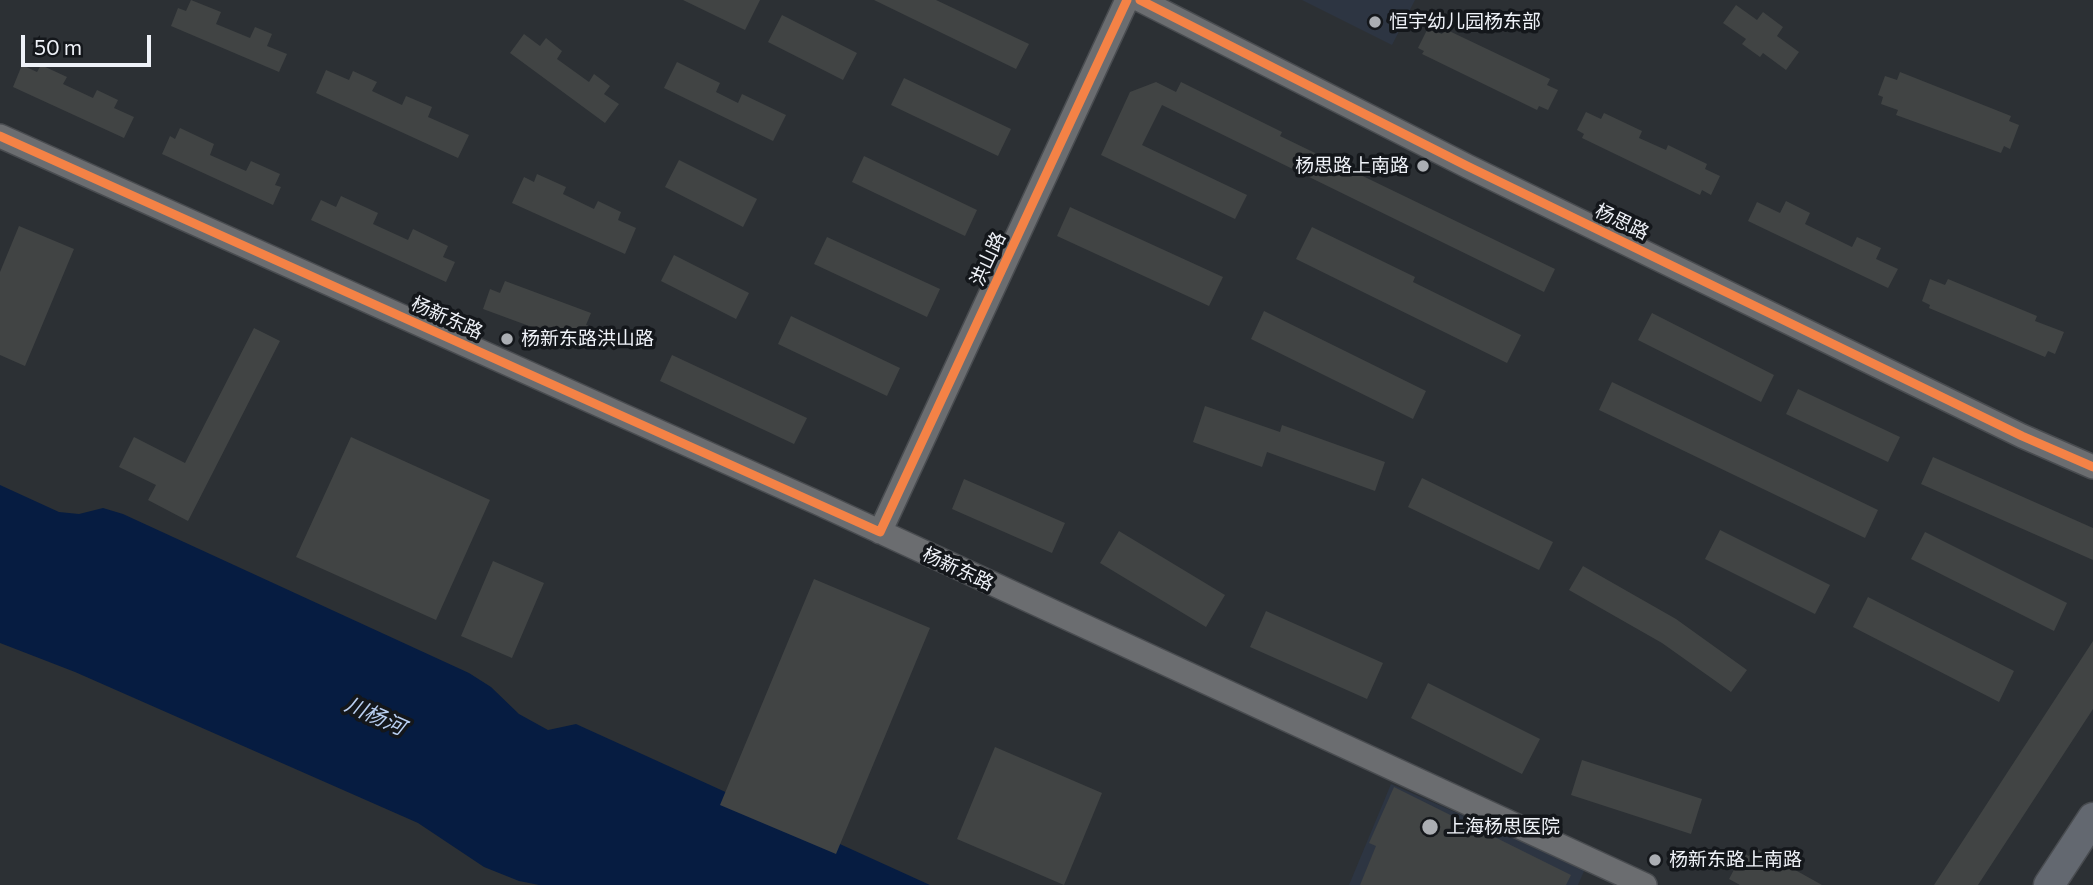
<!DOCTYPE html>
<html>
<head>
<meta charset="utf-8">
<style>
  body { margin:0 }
  #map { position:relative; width:2093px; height:885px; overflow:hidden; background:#2c3034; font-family:Commissioner,sans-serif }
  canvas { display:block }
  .scale { position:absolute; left:21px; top:35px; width:130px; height:32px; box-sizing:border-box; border:4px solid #eff2f8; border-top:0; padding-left:9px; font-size:21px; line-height:24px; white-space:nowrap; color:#eff2f8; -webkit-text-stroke:5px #14171b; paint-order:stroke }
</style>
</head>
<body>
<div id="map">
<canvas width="2093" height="885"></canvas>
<div class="scale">50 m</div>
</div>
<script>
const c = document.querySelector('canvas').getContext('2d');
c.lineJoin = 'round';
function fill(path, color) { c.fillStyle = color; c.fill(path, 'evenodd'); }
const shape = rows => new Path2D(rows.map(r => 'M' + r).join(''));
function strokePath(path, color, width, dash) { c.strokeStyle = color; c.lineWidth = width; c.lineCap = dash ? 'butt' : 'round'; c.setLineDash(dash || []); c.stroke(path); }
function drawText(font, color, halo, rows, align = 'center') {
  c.font = font + ' Commissioner,"Noto Sans SC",sans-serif'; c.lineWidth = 7; c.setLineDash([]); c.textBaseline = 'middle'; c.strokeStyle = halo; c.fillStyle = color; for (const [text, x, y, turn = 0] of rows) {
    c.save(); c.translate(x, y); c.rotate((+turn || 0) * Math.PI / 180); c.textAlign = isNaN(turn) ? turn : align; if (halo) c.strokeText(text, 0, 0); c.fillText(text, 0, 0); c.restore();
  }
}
const built = shape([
  [1302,0,1415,0,1392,45],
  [1391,784,1585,869,1578,885,1349,885]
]);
const water = shape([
  [0,485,59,512,79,514,103,508,123,514,469,673,491,687,519,714,548,730,576,724,930,885,539,885,519,881,484,867,418,823,75,672,0,643]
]);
const building = shape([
  [191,0,221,12,216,24,250,38,255,27,272,34,267,46,287,54,279,72,171,26,178,8,186,11],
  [683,0,760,0,745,30],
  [874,0,936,0,1029,44,1016,69],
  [1736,5,1757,20,1763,12,1783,27,1777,36,1799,52,1786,70,1763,53,1760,57,1742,44,1746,39,1723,23],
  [782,15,857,53,843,80,768,42],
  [1428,28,1442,34,1445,29,1550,79,1547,85,1558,90,1548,110,1539,106,1537,110,1422,54,1424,51,1418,48],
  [524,34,540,46,546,38,562,51,557,59,589,82,594,74,610,86,604,94,619,104,605,123,510,53],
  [677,62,720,83,716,92,738,103,742,94,786,115,773,141,664,88],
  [22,65,37,72,41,65,67,77,63,84,93,98,97,90,118,100,114,108,134,117,124,138,13,87],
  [326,70,349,80,353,71,377,82,372,91,402,105,406,96,432,107,428,117,469,135,458,158,316,93],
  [1900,72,2011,116,2009,121,2019,125,2010,149,2004,146,2001,153,1896,115,1898,110,1881,104,1883,97,1878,95,1885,76,1897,80],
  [904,78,1011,129,998,156,891,105],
  [1156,82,1176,92,1181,82,1282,132,1280,136,1555,269,1544,292,1162,105,1142,145,1247,195,1235,219,1101,155,1130,92],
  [1586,112,1601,119,1604,113,1642,131,1639,138,1666,150,1668,145,1707,164,1705,169,1720,176,1711,195,1702,190,1700,195,1582,138,1584,134,1577,130],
  [180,128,214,144,210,155,246,171,251,161,280,174,275,185,281,187,273,205,162,154,170,136,175,139],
  [864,156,977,210,965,236,852,182],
  [679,160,757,199,743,227,665,187],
  [537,174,566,187,563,194,594,209,598,201,621,212,618,220,636,228,625,254,512,203,524,177,534,182],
  [341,196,378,213,373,224,408,240,413,229,448,246,443,257,455,262,446,282,311,220,321,200,336,207],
  [1786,201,1810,213,1805,224,1852,247,1857,237,1881,248,1876,259,1898,269,1888,288,1748,221,1757,202,1780,213],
  [1070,207,1223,277,1209,306,1057,236],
  [19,226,74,249,25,366,0,355,0,272],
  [1312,227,1415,277,1413,282,1521,335,1507,363,1296,259],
  [827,237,940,289,927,317,814,264],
  [674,255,749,293,736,319,661,281],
  [1930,279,1945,285,1948,279,2037,316,2035,321,2064,332,2055,354,2048,351,2045,357,1929,308,1930,305,1922,301],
  [505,281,591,313,586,325,597,328,589,348,483,309,490,289,500,293],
  [1264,311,1426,391,1413,419,1251,339],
  [1652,313,1774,375,1761,402,1638,340],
  [791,316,900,368,887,396,778,344],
  [254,328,280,341,188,521,148,500,156,485,119,467,134,437,185,463],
  [672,355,807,418,794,444,660,381],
  [1612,382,1878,510,1865,538,1599,410],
  [1798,389,1900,437,1888,462,1786,414],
  [1205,406,1280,432,1282,425,1385,462,1375,491,1267,452,1262,467,1193,442],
  [351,437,490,500,436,620,296,557],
  [1933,457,2093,528,2093,560,1921,484],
  [1422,478,1553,542,1539,570,1408,507],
  [964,479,1065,523,1052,553,952,509],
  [1720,530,1830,585,1815,614,1705,559],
  [1119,531,1225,595,1206,627,1100,563],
  [1925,532,2067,603,2054,631,1911,559],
  [493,561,544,583,512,658,461,636],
  [1583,566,1676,619,1747,670,1731,692,1662,643,1569,590],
  [814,579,930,628,836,854,720,805],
  [1868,597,2014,671,1999,702,1853,627],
  [1266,611,1383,663,1367,699,1250,647],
  [2093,641,2093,709,1978,885,1934,885],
  [1428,683,1540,739,1522,774,1411,718],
  [995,747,1102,793,1064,885,957,839],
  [1582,760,1702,799,1691,834,1571,795],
  [1394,787,1571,875,1566,885,1360,885,1376,846,1369,843],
  [1754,847,1797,871,1822,885,1740,885,1729,879,1743,853,1749,856]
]);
const minor = shape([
  [1140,0,1467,166,2022,436,2093,467],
  [0,136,818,503,1645,885],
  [880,532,1127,0]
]);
const major = shape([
  [2049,885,2093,818]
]);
const cycleway = shape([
  [1140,0,1467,166,2022,436,2093,467],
  [0,136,880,532,1127,0]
]);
const markers = [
  [1375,22,7,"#abaeb3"],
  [1423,166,7,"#abaeb3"],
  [507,339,7,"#abaeb3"],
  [1430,827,9,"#abaeb3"],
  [1655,860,7,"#abaeb3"]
];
const poiNames = [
  ["恒宇幼儿园杨东部",1389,22],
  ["杨思路上南路",1409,166,"right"],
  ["杨新东路洪山路",521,339],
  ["上海杨思医院",1446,827],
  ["杨新东路上南路",1669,860]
];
const streetNames = [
  ["杨思路",1622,222,26],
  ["洪山路",988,259,-65],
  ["杨新东路",447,318,24],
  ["杨新东路",958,569,25]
];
const waterNames = [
  ["川杨河",375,716,24]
];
fill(built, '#2d3542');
fill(water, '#061c41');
fill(building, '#414444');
strokePath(minor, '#494c50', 26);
strokePath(major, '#494c50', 33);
strokePath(minor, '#6b6d70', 23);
strokePath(major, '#636870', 30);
strokePath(cycleway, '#f48246', 9);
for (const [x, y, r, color] of markers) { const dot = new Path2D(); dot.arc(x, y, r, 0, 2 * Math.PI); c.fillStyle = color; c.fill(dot); strokePath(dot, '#14171b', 2.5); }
drawText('19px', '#eff2f8', '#14171b', poiNames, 'left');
drawText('19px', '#eff2f8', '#14171b', streetNames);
drawText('italic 21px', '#bad0f2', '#14171b', waterNames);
</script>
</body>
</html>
